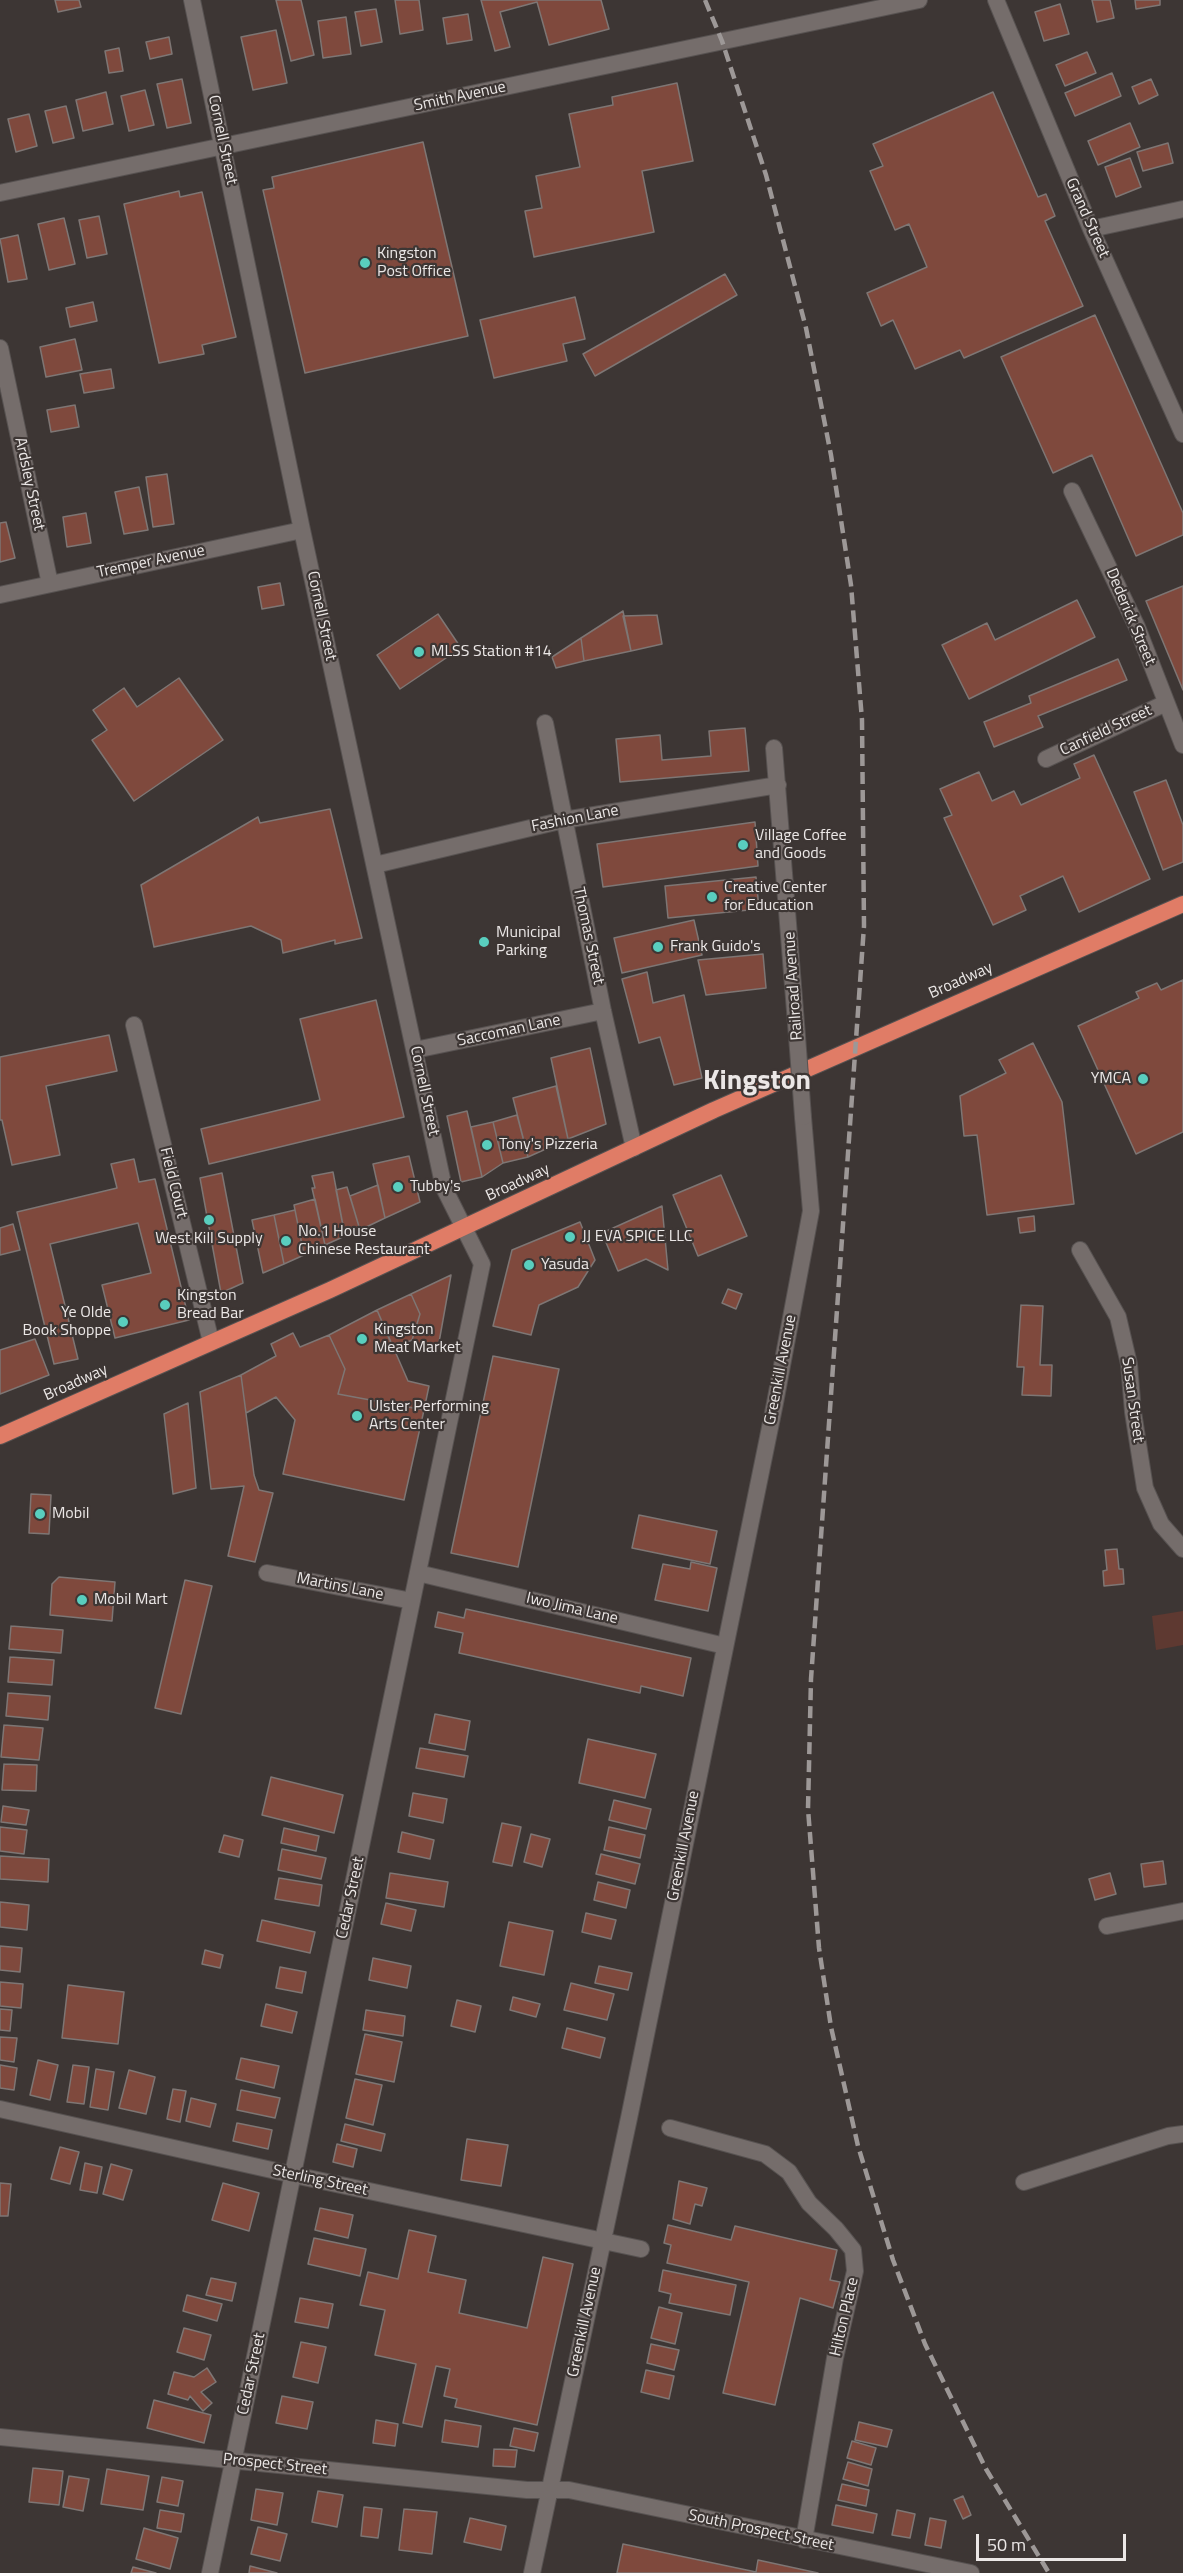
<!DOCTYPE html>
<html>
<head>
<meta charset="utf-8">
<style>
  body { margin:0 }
  #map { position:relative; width:1183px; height:2573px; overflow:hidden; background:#3d3634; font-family:"Titillium Web",sans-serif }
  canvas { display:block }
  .scale { position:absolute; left:976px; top:2534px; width:150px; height:27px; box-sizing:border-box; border:3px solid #ebe7e6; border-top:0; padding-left:8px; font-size:18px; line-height:21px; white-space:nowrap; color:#ebe7e6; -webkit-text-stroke:4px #3d3634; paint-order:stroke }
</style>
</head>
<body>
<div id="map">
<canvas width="1183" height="2573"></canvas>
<div class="scale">50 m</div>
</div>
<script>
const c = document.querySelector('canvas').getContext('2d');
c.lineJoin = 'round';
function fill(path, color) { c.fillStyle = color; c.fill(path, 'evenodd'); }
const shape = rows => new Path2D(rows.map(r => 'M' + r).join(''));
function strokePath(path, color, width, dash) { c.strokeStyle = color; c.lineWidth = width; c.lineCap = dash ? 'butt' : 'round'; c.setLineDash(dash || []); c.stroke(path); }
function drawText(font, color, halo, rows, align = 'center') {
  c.font = font + ' "Titillium Web",sans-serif'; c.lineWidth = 4.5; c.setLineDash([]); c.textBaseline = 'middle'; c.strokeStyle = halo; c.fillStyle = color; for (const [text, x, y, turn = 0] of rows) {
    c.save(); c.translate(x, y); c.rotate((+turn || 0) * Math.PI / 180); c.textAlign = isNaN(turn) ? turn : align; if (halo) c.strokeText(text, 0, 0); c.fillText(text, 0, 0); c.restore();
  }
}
const green = shape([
  [1183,1611,1183,1645,1156,1650,1152,1616]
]);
const building = shape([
  [55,0,79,0,81,7,58,12,55,0],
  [276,0,301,0,314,55,291,61,276,0],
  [395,0,419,0,423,30,400,34,395,0],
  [481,0,601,0,609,29,549,45,537,2,500,12,510,47,495,51,481,0],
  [1092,0,1110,0,1114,18,1097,22,1092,0],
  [1135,0,1160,0,1160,5,1136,9,1135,0],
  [1060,4,1069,34,1044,41,1035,12,1060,4],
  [376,9,382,42,361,46,355,12,376,9],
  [468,14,472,40,447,44,443,18,468,14],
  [346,17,351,54,323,58,318,21,346,17],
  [276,30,287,83,253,90,241,37,276,30],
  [169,37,172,54,150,59,146,42,169,37],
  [119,48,123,71,109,73,105,51,119,48],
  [1087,52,1096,73,1065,86,1056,65,1087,52],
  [1112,73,1121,96,1075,116,1065,93,1112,73],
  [182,79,191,123,167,128,157,84,182,79],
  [1151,79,1158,95,1139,104,1132,87,1151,79],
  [677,83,693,161,642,171,654,232,534,257,525,211,542,208,536,176,580,167,569,114,613,105,612,97,677,83],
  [145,90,154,125,129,131,121,96,145,90],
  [106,92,113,124,83,131,76,100,106,92],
  [993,92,1038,197,1046,194,1055,216,1045,221,1083,306,964,358,960,350,915,369,893,320,881,326,867,293,927,267,909,224,895,230,870,171,883,166,873,144,993,92],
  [66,106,74,138,53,143,45,111,66,106],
  [29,114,37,146,16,152,8,119,29,114],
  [1130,123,1140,147,1098,165,1088,141,1130,123],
  [423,142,468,336,305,373,263,190,274,188,272,177,423,142],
  [1168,143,1173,163,1143,171,1137,152,1168,143],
  [1130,158,1141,187,1116,197,1105,167,1130,158],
  [179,191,180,197,202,192,236,337,202,345,204,354,159,363,124,204,179,191],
  [99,216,107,254,87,258,79,220,99,216],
  [64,218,75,264,49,270,38,224,64,218],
  [18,235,27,279,8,282,0,239,18,235],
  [725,274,737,295,595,376,583,354,725,274],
  [575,297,585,339,563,344,567,361,494,378,480,320,575,297],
  [93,302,97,321,70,327,66,308,93,302],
  [1095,315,1183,513,1183,535,1136,556,1092,455,1053,473,1001,357,1095,315],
  [75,339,82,370,46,377,40,347,75,339],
  [111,369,114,388,84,393,80,374,111,369],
  [75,405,79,427,51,432,47,410,75,405],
  [167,474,174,524,153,527,146,477,167,474],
  [139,487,148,530,124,534,115,492,139,487],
  [86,513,91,543,67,547,63,517,86,513],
  [6,522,15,558,0,562,0,523,6,522],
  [280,583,284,605,262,609,258,587,280,583],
  [1183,586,1183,690,1146,601,1183,586],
  [1077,600,1095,637,969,699,942,645,987,623,995,640,1077,600],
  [623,611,631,651,584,661,581,638,623,611],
  [438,614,461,648,400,689,377,655,438,614],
  [657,615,662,644,631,651,623,616,657,615],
  [581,638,584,661,556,668,552,657,581,638],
  [1118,659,1127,680,1038,716,1043,727,994,747,984,722,1031,703,1029,696,1118,659],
  [179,678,223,740,134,801,92,740,107,730,93,710,124,688,137,707,179,678],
  [745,728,749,771,620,782,616,739,660,735,662,760,711,756,709,731,745,728],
  [1094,755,1150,879,1079,912,1063,876,1020,896,1026,910,993,925,944,818,952,815,940,789,979,772,992,801,1014,791,1021,805,1080,778,1074,764,1094,755],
  [1166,780,1183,825,1183,862,1163,870,1134,792,1166,780],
  [330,809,362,938,335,944,335,940,283,953,281,940,251,926,154,947,141,885,258,817,260,823,330,809],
  [755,822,758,866,603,887,597,844,755,822],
  [756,877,759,909,668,918,665,886,756,877],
  [694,920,702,955,622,973,614,938,694,920],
  [763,954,766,988,706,995,698,960,763,954],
  [647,972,653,1003,684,995,702,1078,674,1085,660,1037,639,1043,622,979,647,972],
  [1183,980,1183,1132,1136,1154,1078,1026,1139,998,1136,992,1157,983,1161,990,1183,980],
  [376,1000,404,1117,209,1164,201,1129,320,1100,300,1019,376,1000],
  [109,1035,117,1071,46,1086,60,1155,12,1165,2,1120,0,1120,0,1057,109,1035],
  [1033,1043,1062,1102,1074,1204,987,1215,977,1135,964,1136,960,1096,1006,1073,999,1060,1033,1043],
  [590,1048,606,1124,568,1139,551,1058,590,1048],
  [556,1086,568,1139,528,1157,513,1098,556,1086],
  [467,1111,482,1177,461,1182,447,1116,467,1111],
  [517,1115,528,1157,503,1163,493,1122,517,1115],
  [493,1122,503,1163,482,1177,471,1127,493,1122],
  [409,1156,420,1202,385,1218,373,1164,409,1156],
  [134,1159,139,1182,155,1179,189,1320,115,1338,102,1285,151,1273,138,1223,50,1244,78,1359,54,1364,17,1212,117,1188,111,1164,134,1159],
  [333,1172,345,1236,325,1245,312,1188,315,1188,312,1176,333,1172],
  [222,1173,243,1283,221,1293,200,1178,222,1173],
  [721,1175,747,1236,698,1256,673,1195,721,1175],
  [378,1185,385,1218,360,1230,350,1196,378,1185],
  [347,1187,360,1230,345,1236,336,1190,347,1187],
  [315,1199,325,1245,304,1255,294,1205,315,1199],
  [662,1206,668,1270,646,1259,618,1271,602,1233,662,1206],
  [295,1210,304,1255,284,1264,274,1215,295,1210],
  [274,1215,284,1264,263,1273,252,1220,274,1215],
  [1034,1216,1035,1231,1020,1233,1018,1218,1034,1216],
  [580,1222,595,1260,578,1287,539,1305,531,1335,493,1326,512,1250,580,1222],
  [13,1224,20,1250,0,1255,0,1228,13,1224],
  [451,1275,438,1348,415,1344,412,1340,420,1314,411,1294,451,1275],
  [728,1289,742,1294,736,1309,722,1303,728,1289],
  [411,1294,420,1314,412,1340,393,1348,377,1310,411,1294],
  [1021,1305,1043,1306,1040,1365,1052,1365,1051,1396,1022,1395,1024,1367,1017,1367,1021,1305],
  [377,1310,408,1381,429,1386,424,1410,338,1394,345,1369,329,1335,377,1310],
  [293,1333,300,1347,329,1335,345,1369,338,1394,424,1410,404,1500,283,1474,295,1420,276,1397,246,1413,241,1375,276,1356,271,1344,293,1333],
  [35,1339,49,1375,0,1394,0,1350,35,1339],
  [493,1356,559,1369,518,1567,451,1553,493,1356],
  [241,1375,254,1475,259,1490,273,1493,255,1562,228,1556,244,1486,211,1489,200,1392,241,1375],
  [188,1403,196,1488,173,1494,164,1414,188,1403],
  [31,1494,51,1495,49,1534,29,1533,31,1494],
  [639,1515,717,1531,710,1564,632,1548,639,1515],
  [1117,1549,1119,1569,1123,1569,1124,1584,1104,1586,1103,1571,1107,1570,1105,1550,1117,1549],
  [691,1562,717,1568,708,1611,655,1600,663,1564,690,1569,691,1562],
  [59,1577,115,1582,112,1621,50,1615,52,1584,59,1577],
  [185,1580,212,1586,181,1714,155,1708,185,1580],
  [466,1609,691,1658,683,1696,641,1686,640,1693,459,1653,463,1633,435,1627,438,1612,464,1618,466,1609],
  [11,1626,63,1630,61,1653,9,1649,11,1626],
  [10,1657,54,1660,52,1685,8,1682,10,1657],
  [8,1693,50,1696,48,1720,6,1716,8,1693],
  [435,1714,470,1721,465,1750,429,1743,435,1714],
  [4,1725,43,1728,39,1760,1,1757,4,1725],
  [588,1739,656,1754,645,1798,579,1783,588,1739],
  [420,1748,468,1756,464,1777,416,1768,420,1748],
  [4,1764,37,1765,36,1791,2,1790,4,1764],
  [271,1777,343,1795,334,1833,262,1815,271,1777],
  [413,1793,447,1799,443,1823,409,1816,413,1793],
  [614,1800,651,1809,646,1829,609,1820,614,1800],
  [3,1806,29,1810,26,1825,1,1822,3,1806],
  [502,1823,521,1827,512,1866,493,1862,502,1823],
  [0,1827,27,1830,24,1854,0,1851,0,1827],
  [609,1827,645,1835,640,1858,604,1850,609,1827],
  [284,1828,319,1836,316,1851,281,1843,284,1828],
  [402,1832,434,1840,430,1859,398,1852,402,1832],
  [531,1834,550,1839,542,1867,524,1862,531,1834],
  [224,1835,243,1840,239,1857,219,1852,224,1835],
  [282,1849,326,1858,321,1879,278,1870,282,1849],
  [601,1854,640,1864,635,1884,596,1874,601,1854],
  [0,1856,49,1859,48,1882,0,1879,0,1856],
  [1163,1861,1166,1884,1144,1887,1141,1864,1163,1861],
  [390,1873,448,1882,444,1907,386,1898,390,1873],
  [1110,1873,1116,1894,1095,1900,1089,1879,1110,1873],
  [279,1878,322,1885,319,1906,275,1899,279,1878],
  [598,1882,630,1890,626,1908,594,1900,598,1882],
  [0,1902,29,1905,27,1930,0,1927,0,1902],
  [386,1903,416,1910,411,1931,381,1924,386,1903],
  [586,1913,616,1920,611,1939,582,1932,586,1913],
  [262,1920,315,1932,310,1953,257,1941,262,1920],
  [509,1922,553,1931,544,1975,500,1966,509,1922],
  [0,1946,22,1948,20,1972,0,1970,0,1946],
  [205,1950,223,1955,220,1968,202,1964,205,1950],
  [373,1958,411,1966,407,1988,369,1980,373,1958],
  [599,1966,632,1973,628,1990,595,1983,599,1966],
  [280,1967,306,1972,302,1993,276,1988,280,1967],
  [0,1982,23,1984,21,2008,0,2006,0,1982],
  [571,1983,614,1994,607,2020,564,2010,571,1983],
  [68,1985,124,1992,118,2044,62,2038,68,1985],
  [513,1997,540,2004,536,2017,510,2010,513,1997],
  [457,2000,481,2006,475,2032,451,2026,457,2000],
  [266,2004,297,2012,292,2033,261,2026,266,2004],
  [0,2009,12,2010,10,2031,0,2030,0,2009],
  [366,2010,405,2016,403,2036,363,2030,366,2010],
  [567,2028,605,2038,600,2058,562,2048,567,2028],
  [365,2034,402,2042,394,2082,356,2074,365,2034],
  [0,2037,17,2038,14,2062,0,2060,0,2037],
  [241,2058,279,2066,274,2088,236,2079,241,2058],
  [38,2060,58,2065,50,2100,30,2095,38,2060],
  [0,2065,17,2068,14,2090,0,2088,0,2065],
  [73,2065,89,2067,84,2104,67,2102,73,2065],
  [96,2069,114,2072,108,2110,90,2107,96,2069],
  [129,2070,155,2077,146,2114,119,2108,129,2070],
  [355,2079,382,2085,373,2125,346,2118,355,2079],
  [173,2089,186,2091,180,2122,167,2119,173,2089],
  [241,2090,280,2098,275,2118,237,2110,241,2090],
  [191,2098,216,2104,210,2127,186,2121,191,2098],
  [237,2123,272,2130,268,2149,233,2141,237,2123],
  [345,2124,385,2134,381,2151,341,2141,345,2124],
  [467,2139,508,2145,501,2186,461,2180,467,2139],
  [337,2144,357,2149,353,2167,333,2162,337,2144],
  [60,2147,79,2152,70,2184,51,2179,60,2147],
  [85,2163,102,2167,97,2193,80,2190,85,2163],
  [111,2164,132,2170,123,2200,103,2194,111,2164],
  [679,2181,707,2188,702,2206,695,2204,690,2224,673,2219,679,2181],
  [0,2183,11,2184,8,2216,0,2216,0,2183],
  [223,2183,259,2193,249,2231,212,2220,223,2183],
  [320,2208,353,2215,348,2238,315,2230,320,2208],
  [668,2225,731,2240,735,2226,837,2250,830,2280,840,2282,833,2308,800,2298,775,2405,723,2393,749,2282,667,2263,671,2245,664,2243,668,2225],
  [409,2230,436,2236,428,2272,466,2280,459,2313,527,2328,543,2257,573,2264,537,2425,455,2407,457,2399,444,2396,450,2369,436,2366,422,2427,403,2423,416,2364,375,2355,385,2310,360,2305,368,2272,398,2279,409,2230],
  [314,2238,366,2249,360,2276,308,2264,314,2238],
  [663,2270,736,2285,730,2315,669,2303,671,2294,659,2291,663,2270],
  [211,2278,236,2283,232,2301,206,2295,211,2278],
  [187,2295,222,2304,217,2321,183,2311,187,2295],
  [300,2298,333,2304,328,2328,295,2322,300,2298],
  [659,2307,682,2313,675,2344,651,2338,659,2307],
  [184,2328,211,2335,204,2360,177,2352,184,2328],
  [301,2342,326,2347,318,2383,293,2377,301,2342],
  [651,2344,679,2350,674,2370,647,2363,651,2344],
  [207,2368,216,2382,201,2392,212,2403,203,2411,190,2396,188,2400,168,2394,174,2372,194,2377,207,2368],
  [646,2370,674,2376,669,2399,641,2392,646,2370],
  [282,2396,313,2402,307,2429,276,2423,282,2396],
  [154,2400,211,2415,204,2443,147,2428,154,2400],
  [376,2420,398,2424,395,2446,373,2443,376,2420],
  [445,2420,481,2426,478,2447,442,2442,445,2420],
  [859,2422,892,2430,887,2447,855,2440,859,2422],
  [514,2428,538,2433,534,2451,510,2446,514,2428],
  [852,2441,876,2448,871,2465,847,2458,852,2441],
  [494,2449,517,2450,515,2467,493,2466,494,2449],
  [848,2462,872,2469,868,2486,843,2479,848,2462],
  [33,2468,63,2471,59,2505,29,2502,33,2468],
  [107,2469,149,2476,143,2510,101,2504,107,2469],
  [69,2476,89,2479,83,2511,63,2507,69,2476],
  [162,2477,183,2481,178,2506,157,2502,162,2477],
  [842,2484,869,2490,866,2506,838,2500,842,2484],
  [256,2489,283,2493,277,2525,251,2520,256,2489],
  [318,2491,343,2495,337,2527,312,2522,318,2491],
  [963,2496,971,2515,963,2519,954,2500,963,2496],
  [836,2505,877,2514,873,2533,832,2525,836,2505],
  [364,2507,382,2509,378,2538,361,2536,364,2507],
  [404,2509,437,2512,432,2554,399,2550,404,2509],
  [160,2510,184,2514,181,2532,157,2528,160,2510],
  [897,2510,915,2514,910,2538,892,2535,897,2510],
  [470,2518,506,2526,501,2550,464,2542,470,2518],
  [930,2518,946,2521,941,2548,925,2545,930,2518],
  [258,2527,287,2534,280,2561,251,2554,258,2527],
  [144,2528,178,2538,170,2569,136,2559,144,2528],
  [623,2544,756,2572,758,2560,818,2573,617,2573,623,2544],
  [250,2566,277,2573,249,2573,250,2566],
  [133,2567,156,2573,131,2573,133,2567]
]);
const minor = shape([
  [192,0,302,530,444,1188,482,1264,210,2573],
  [996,0,1091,229,1183,434],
  [0,193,919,0],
  [1091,229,1183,209],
  [0,348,50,584],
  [1072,491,1137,627,1183,745],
  [0,595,302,530],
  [545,723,603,1011,634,1148],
  [774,748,797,1036],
  [1046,759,1166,703],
  [375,865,564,820,778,785],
  [134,1025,211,1342],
  [415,1050,603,1011],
  [1080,1250,1118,1317,1129,1364,1133,1412,1145,1488,1161,1524,1183,1549],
  [267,1573,412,1601],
  [418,1573,725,1646],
  [1107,1926,1183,1911],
  [0,2109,294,2175,641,2249],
  [670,2128,765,2154,789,2172,809,2203,836,2229,853,2250,855,2271,835,2358,804,2540],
  [1024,2182,1168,2136,1183,2134],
  [0,2437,527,2490,569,2490,971,2573],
  [532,2573,629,2118,775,1403,811,1211,803,1117]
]);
const trunk = shape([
  [0,1436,330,1290,714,1110,1183,904]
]);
const rail = shape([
  [705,0,722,41,766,175,806,328,831,455,851,585,862,720,864,926,811,1679,808,1809,819,1948,831,2027,858,2146,893,2260,925,2344,986,2469,1049,2573]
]);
const minorBridge = shape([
  [797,1036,803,1117]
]);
const markers = [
  [365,263,6,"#59cebe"],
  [419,652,6,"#59cebe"],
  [743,845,6,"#59cebe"],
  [712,897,6,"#59cebe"],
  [484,942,6,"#59cebe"],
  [658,947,6,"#59cebe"],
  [1143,1079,6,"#59cebe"],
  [487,1145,6,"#59cebe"],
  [398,1187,6,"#59cebe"],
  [209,1220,6,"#59cebe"],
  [570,1237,6,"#59cebe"],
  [286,1241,6,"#59cebe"],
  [529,1265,6,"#59cebe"],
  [165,1305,6,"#59cebe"],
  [123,1322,6,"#59cebe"],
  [362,1339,6,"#59cebe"],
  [357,1416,6,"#59cebe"],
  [40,1514,6,"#59cebe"],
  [82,1600,6,"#59cebe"]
];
const streetNames = [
  ["Smith Avenue",460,97,-12],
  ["Cornell Street",222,140,78],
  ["Grand Street",1087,218,66],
  ["Ardsley Street",29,484,78],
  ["Tremper Avenue",151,562,-12],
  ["Cornell Street",321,616,78],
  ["Dederick Street",1130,617,67],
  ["Canfield Street",1106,731,-25],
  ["Fashion Lane",575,819,-11],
  ["Thomas Street",588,936,78],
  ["Broadway",961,981,-24],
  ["Railroad Avenue",794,986,-94],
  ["Saccoman Lane",509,1031,-12],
  ["Cornell Street",424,1091,78],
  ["Field Court",173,1183,76],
  ["Broadway",518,1183,-25],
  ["Greenkill Avenue",781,1370,-79],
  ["Broadway",76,1383,-24],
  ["Susan Street",1132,1400,82],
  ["Martins Lane",340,1587,11],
  ["Iwo Jima Lane",572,1609,13],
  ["Greenkill Avenue",684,1846,-79],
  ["Cedar Street",351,1898,-78],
  ["Sterling Street",320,2181,12],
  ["Hilton Place",845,2317,-77],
  ["Greenkill Avenue",585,2322,-78],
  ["Cedar Street",252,2374,-78],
  ["Prospect Street",275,2465,6],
  ["South Prospect Street",761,2531,12]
];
const poiNames = [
  ["Kingston",377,254],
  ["Post Office",377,272],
  ["MLSS Station #14",431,652],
  ["Village Coffee",755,836],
  ["and Goods",755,854],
  ["Creative Center",724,888],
  ["for Education",724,906],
  ["Municipal",496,933],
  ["Parking",496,951],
  ["Frank Guido's",670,947],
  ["YMCA",1131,1079,"right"],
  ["Tony's Pizzeria",499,1145],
  ["Tubby's",410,1187],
  ["No.1 House",298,1232],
  ["Chinese Restaurant",298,1250],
  ["JJ EVA SPICE LLC",582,1237],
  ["West Kill Supply",209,1239,"center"],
  ["Yasuda",541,1265],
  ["Kingston",177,1296],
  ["Bread Bar",177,1314],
  ["Ye Olde",111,1313,"right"],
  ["Book Shoppe",111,1331,"right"],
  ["Kingston",374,1330],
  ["Meat Market",374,1348],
  ["Ulster Performing",369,1407],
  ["Arts Center",369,1425],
  ["Mobil",52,1514],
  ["Mobil Mart",94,1600]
];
const townNames = [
  ["Kingston",757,1082]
];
fill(green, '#5e3931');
fill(building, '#7f493d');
strokePath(building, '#7e7674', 1.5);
strokePath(minor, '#575251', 18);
strokePath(trunk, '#575251', 18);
strokePath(minor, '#756d6b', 16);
strokePath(trunk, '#e07c66', 16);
strokePath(rail, '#9d9897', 4.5, [12, 6]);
strokePath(minorBridge, '#575251', 18, []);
strokePath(minorBridge, '#756d6b', 16);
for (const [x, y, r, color] of markers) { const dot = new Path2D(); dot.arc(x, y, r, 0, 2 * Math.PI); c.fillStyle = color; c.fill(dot); strokePath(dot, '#3d3634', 2); }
drawText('16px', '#ebe7e6', '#3d3634', streetNames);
drawText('16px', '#ebe7e6', '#3d3634', poiNames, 'left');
drawText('bold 28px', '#ebe7e6', '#3d3634', townNames);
</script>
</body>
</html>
